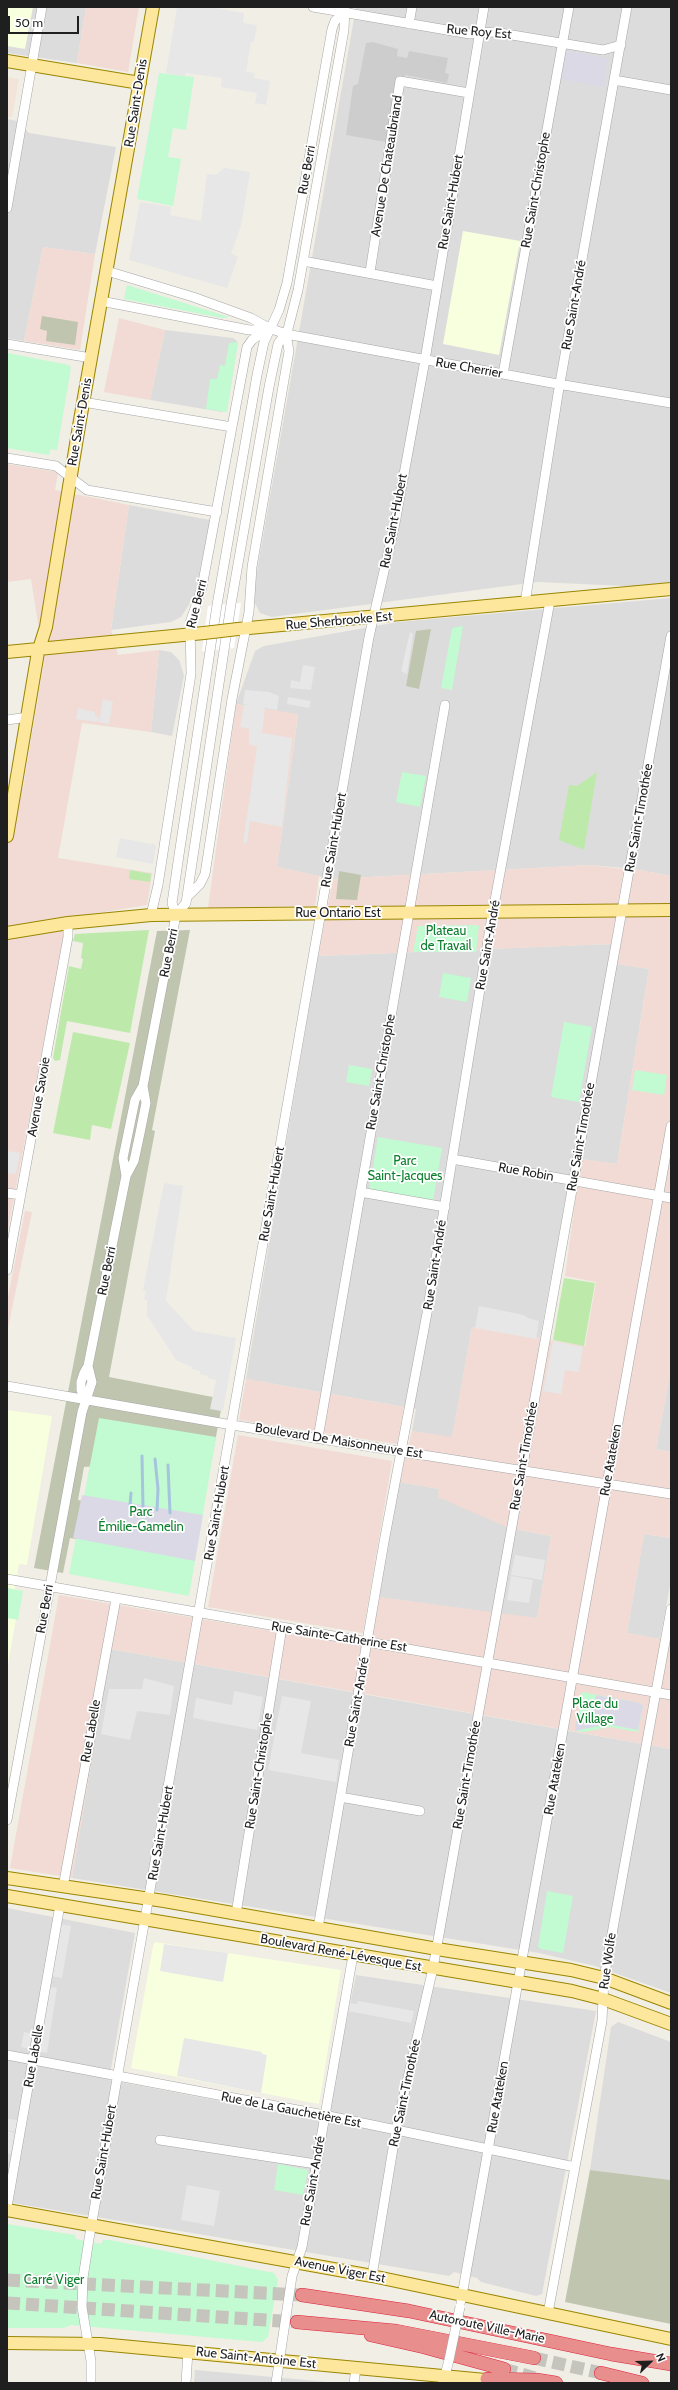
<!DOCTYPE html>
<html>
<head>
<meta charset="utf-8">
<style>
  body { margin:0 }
  #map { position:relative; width:678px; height:2390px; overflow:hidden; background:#f0eee5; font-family:Cabin,sans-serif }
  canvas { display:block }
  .frame { position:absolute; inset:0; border:8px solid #1f1f1f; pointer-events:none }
  .north { position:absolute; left:630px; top:2342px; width:40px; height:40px; -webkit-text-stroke:3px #fff; paint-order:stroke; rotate:67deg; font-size:11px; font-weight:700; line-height:16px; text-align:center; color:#1f1f1f }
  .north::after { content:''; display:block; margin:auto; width:14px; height:18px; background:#1f1f1f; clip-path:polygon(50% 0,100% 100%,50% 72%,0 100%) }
  .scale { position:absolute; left:8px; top:16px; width:71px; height:18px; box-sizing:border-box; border:2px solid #1f1f1f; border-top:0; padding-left:5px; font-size:12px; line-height:14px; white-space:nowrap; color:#1f1f1f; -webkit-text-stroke:3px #fff; paint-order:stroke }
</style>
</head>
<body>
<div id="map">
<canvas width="678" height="2390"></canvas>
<div class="frame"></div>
<div class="north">N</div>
<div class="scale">50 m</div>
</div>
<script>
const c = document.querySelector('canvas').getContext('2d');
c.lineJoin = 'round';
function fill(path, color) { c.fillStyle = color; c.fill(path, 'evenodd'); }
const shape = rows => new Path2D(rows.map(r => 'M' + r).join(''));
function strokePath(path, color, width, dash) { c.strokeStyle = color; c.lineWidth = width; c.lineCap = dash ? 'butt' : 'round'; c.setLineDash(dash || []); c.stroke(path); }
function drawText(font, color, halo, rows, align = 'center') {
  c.font = font + ' Cabin,sans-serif'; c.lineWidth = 3.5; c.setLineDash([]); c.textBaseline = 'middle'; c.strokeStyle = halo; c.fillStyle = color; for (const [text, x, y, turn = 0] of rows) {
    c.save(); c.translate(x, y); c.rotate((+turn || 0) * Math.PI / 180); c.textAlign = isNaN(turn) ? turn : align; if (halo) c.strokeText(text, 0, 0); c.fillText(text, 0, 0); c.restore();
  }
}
const residential = shape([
  [7,7,86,7,77,63,7,53],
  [356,7,671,7,671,588,537,582,272,617,260,613,255,603,254,588],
  [7,119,17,121,29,133,116,147,95,254,43,247,24,341,7,338],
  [165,330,233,338,238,342,227,409,222,412,150,400],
  [129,505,210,520,195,595,181,617,171,622,111,630],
  [671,598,671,876,634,869,590,865,333,879,277,867,298,715,236,704,255,651,264,646,398,622],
  [159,650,171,652,179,660,184,675,172,736,151,732],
  [611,944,617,964,649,969,617,1164,573,1158,540,1338,472,1327,452,1438,412,1431,416,1409,246,1379,318,956],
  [671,1369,671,1452,656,1449],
  [399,1482,439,1489,509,1528,551,1536,537,1619,378,1597],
  [644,1534,671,1538,671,1580,660,1639,627,1633],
  [110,1649,671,1749,671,1993,595,1966,539,1953,72,1878],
  [7,1908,135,1933,109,2080,326,2121,356,1975,596,2011,542,2294,536,2296,481,2282,477,2278,454,2272,449,2276,7,2202],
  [618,2022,671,2042,671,2180,590,2170,611,2027],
  [195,2370,284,2378,337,2383,194,2383]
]);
const commercial = shape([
  [86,7,139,7,128,72,77,63],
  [43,247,95,254,80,350,24,341],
  [119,318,165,330,150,400,104,392],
  [7,464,58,472,55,490,129,505,111,630,118,655,159,650,151,732,82,723,58,858,152,873,147,905,67,918,7,1235,7,791,23,788,44,661,31,579,7,582],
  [236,704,298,714,277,867,319,876,315,906,208,908],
  [590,865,624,869,611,944,318,956,333,879],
  [634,869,671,876,671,1369,656,1449,671,1452,671,1538,644,1534,627,1633,671,1641,671,1749,361,1693,378,1597,537,1618,551,1536,509,1528,438,1497,439,1489,399,1482,412,1431,452,1437,472,1327,585,1346,596,1282,565,1276,581,1159,617,1164,649,969,617,964],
  [25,1211,32,1212,7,1333,7,1302],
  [246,1379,404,1407,397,1444,239,1420],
  [238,1435,392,1461,363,1633,208,1607],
  [59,1595,362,1646,354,1692,110,1649,72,1878,10,1868]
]);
const education = shape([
  [7,7,33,7,25,49,7,46],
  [463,231,520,241,499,355,443,344],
  [7,1410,52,1416,27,1565,19,1564,14,1594,20,1597,7,1670],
  [155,1942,341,1970,319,2104,131,2068,153,1946]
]);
const religious = shape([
  [373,42,398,49,397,56,407,58,409,51,448,58,445,73,449,74,447,83,405,75,404,77,397,76,386,142,346,135,353,86,358,84,366,43]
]);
const military = shape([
  [7,77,19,79,12,117,7,117]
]);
const construction = shape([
  [42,316,78,322,75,345,46,341,47,331,40,329],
  [431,629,419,689,406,686,416,631],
  [339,871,361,875,357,900,336,899],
  [190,930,152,1130,155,1131,109,1377,223,1399,212,1458,84,1467,78,1500,99,1504,92,1542,70,1538,63,1573,34,1568,157,931],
  [590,2170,671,2180,671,2324,565,2302]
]);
const grass = shape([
  [597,772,584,850,559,840,569,785,577,786],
  [130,870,151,874,150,882,129,879],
  [149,930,130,1033,67,1021,60,1060,55,1061,53,1058,69,966,81,969,83,959,81,958,83,943,73,941,75,934],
  [73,1032,130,1043,111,1129,92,1125,90,1140,53,1133],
  [564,1278,595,1283,584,1346,553,1340]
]);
const park = shape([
  [159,73,194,77,186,130,173,128,168,157,181,159,173,206,137,199],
  [127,285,229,317,222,318,124,299],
  [238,342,227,412,206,409,210,379,217,379,220,365,225,366,229,343],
  [7,353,69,365,71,368,57,450,50,449,49,455,7,448],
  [463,626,452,690,441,688,452,628],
  [402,772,426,776,420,807,396,802],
  [476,925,479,926,476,952,413,952,418,926],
  [443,973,471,978,467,1002,439,997],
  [564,1022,592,1027,579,1102,551,1097],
  [349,1065,372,1069,369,1086,346,1082],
  [635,1070,667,1075,664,1095,632,1090],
  [378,1137,442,1148,433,1201,369,1190],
  [99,1418,216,1437,189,1596,69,1574],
  [7,1588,23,1591,18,1620,7,1618],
  [582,1692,640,1703,643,1706,638,1732,610,1727,584,1732,575,1731],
  [547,1891,573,1896,563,1953,541,1949,538,1947],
  [278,2164,308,2170,303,2195,274,2190],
  [7,2224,75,2235,76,2239,101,2244,103,2240,110,2240,274,2273,278,2280,268,2337,262,2342,71,2325,64,2328,7,2328]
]);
const parking = shape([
  [177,7,209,7,244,13,243,23,257,25,254,42,251,42,246,72,255,73,254,78,270,81,266,105,255,103,257,93,221,87,222,78,186,73,185,76,166,73],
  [224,168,250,172,241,226,231,253,238,257,227,288,129,260,140,202,171,207,170,215,201,221,207,174,216,175],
  [410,632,413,634,407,674,401,671],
  [303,665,315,667,311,690,290,688,291,680,300,682],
  [245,690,269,692,279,696,277,710,265,708,262,733,292,738,282,827,250,821,247,843,243,843,257,747,249,744,249,729,240,727,244,705,253,706,243,704],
  [288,697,311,701,309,708,287,704],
  [103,699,113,702,109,724,99,722],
  [78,708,95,712,95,716,99,717,98,722,76,719],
  [120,838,156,845,153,864,116,857],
  [7,1151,20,1153,16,1174,7,1173],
  [164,1183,183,1186,166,1301,194,1331,236,1338,223,1410,221,1411,210,1409,216,1380,208,1378,208,1376,200,1374,200,1371,192,1369,192,1367,176,1360,149,1318,147,1317,147,1300,144,1299,146,1291,143,1290],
  [479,1306,524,1315,528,1318,539,1321,536,1339,475,1328],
  [553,1341,583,1347,579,1372,565,1370,561,1394,543,1391],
  [515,1555,545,1560,542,1580,511,1575],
  [511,1576,533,1580,529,1603,507,1600],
  [144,1678,174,1686,170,1715,137,1711,130,1740,101,1734,109,1689,142,1689],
  [234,1691,263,1697,257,1730,193,1718,196,1698,232,1705],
  [282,1696,311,1701,301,1753,339,1760,336,1782,268,1770],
  [53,1923,71,1926,62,1978,44,1975],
  [164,1944,228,1953,223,1982,160,1971],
  [43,1986,57,1988,47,2053,21,2047,24,2032,34,2034],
  [358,2001,414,2011,411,2023,348,2011,350,2003,357,2004],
  [184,2038,262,2052,262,2054,267,2055,261,2093,177,2076],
  [7,2119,19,2120,17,2132,7,2130],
  [7,2131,15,2133,11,2154,7,2153],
  [187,2185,220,2191,214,2226,181,2220]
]);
const plaza = shape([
  [567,51,607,58,604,87,560,79],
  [82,1495,203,1515,195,1561,73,1538],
  [596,1695,640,1703,643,1706,638,1730,607,1724,575,1731,576,1721,586,1723,591,1720]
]);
const pier = shape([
  [241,603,234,648,202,651,208,606]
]);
const stream = shape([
  [142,1456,143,1508],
  [155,1459,158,1489,157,1510],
  [168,1465,170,1513],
  [130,1505,131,1493]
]);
const highwayTunnel = shape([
  [7,2280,302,2295],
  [7,2303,297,2322],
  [534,2358,601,2373],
  [504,2369,535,2378]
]);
const minor = shape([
  [313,7,470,34,494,32,603,50,621,45],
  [409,24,412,7],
  [614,80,671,90],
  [7,208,42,7],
  [303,261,437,286],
  [107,271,193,297,251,318,269,328,286,334,552,383,671,403],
  [370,272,400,81,469,93],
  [101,301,249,330,267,329],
  [7,344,91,358],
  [503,374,569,7],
  [83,402,232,427],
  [7,458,56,466,87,490,217,512],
  [525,603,558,394,627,7],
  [7,720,28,717],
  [187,897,200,884,205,874,232,699,249,612,252,567,289,351,286,334],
  [151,915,158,885,191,674,190,623,202,587,247,347,252,340,269,328],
  [176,915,186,903,231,604,269,387,278,344,288,329,298,290,344,30,345,8],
  [452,1159,671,1198],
  [126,1176,134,1161,140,1133,146,1103,143,1086],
  [360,1192,445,1207],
  [7,1193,21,1195],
  [7,1270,68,937,68,923],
  [7,1386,232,1425,671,1494],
  [85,1399,81,1390,81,1382,84,1373,88,1366,126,1176,123,1158,135,1100,143,1086,176,915,172,903,179,855,217,605,257,375,264,342,279,310,287,283,332,29,335,21,343,13],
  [318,1438,445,705],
  [7,1579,671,1695],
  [340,1797,420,1811],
  [7,1820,82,1412,92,1382,88,1366],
  [63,1887,116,1599],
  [236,1914,282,1627],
  [318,1928,384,1542,427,1313,491,922,550,601],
  [7,2055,324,2115,575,2167],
  [160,2140,316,2164],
  [7,2207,60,1905],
  [372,2276,396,2130,433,1968,671,636],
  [461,2301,671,1126],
  [548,2313,602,2021,604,1978,671,1609],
  [91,2383,91,2361,82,2307,83,2278,89,2239,369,637,395,523,425,360,484,7],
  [186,2383,188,2351],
  [276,2383,292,2276,302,2247,353,1955],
  [354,2383,356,2368],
  [443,2383,449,2360]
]);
const major = shape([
  [7,61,140,83],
  [238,629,671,589],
  [7,652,204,633],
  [7,836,38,652,46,627,80,420,153,7],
  [7,933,68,923,151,915,671,910],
  [7,1878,164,1901,443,1950,571,1970,604,1978,671,2003],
  [7,1896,572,1991,603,1999,671,2024],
  [7,2210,372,2276,671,2339],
  [7,2343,100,2344,496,2381]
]);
const highway = shape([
  [302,2295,409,2311,611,2354,671,2364],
  [297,2322,396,2331,534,2358],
  [371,2335,424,2347,504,2369],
  [601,2373,642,2383],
  [487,2379,537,2380,556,2383]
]);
const minorBridge = shape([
  [449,2360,460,2307]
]);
const majorBridge = shape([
  [204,633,238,629]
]);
const streetNames = [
  ["Rue Roy Est",479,32,5],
  ["Rue Saint-Denis",136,103,-81],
  ["Avenue De Chateaubriand",387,166,-81],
  ["Rue Berri",307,170,-80],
  ["Rue Saint-Christophe",536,190,-80],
  ["Rue Saint-Hubert",451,202,-80],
  ["Rue Saint-André",574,305,-80],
  ["Rue Cherrier",469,368,10],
  ["Rue Saint-Denis",80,422,-80],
  ["Rue Saint-Hubert",394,521,-79],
  ["Rue Berri",197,604,-76],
  ["Rue Sherbrooke Est",339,621,-5],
  ["Rue Saint-Timothée",639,818,-80],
  ["Rue Saint-Hubert",334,840,-80],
  ["Rue Ontario Est",338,913],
  ["Rue Saint-André",488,945,-80],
  ["Rue Berri",169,953,-79],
  ["Rue Saint-Christophe",381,1072,-80],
  ["Avenue Savoie",39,1097,-80],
  ["Rue Saint-Timothée",581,1137,-80],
  ["Rue Robin",526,1172,10],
  ["Rue Saint-Hubert",272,1194,-80],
  ["Rue Saint-André",435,1265,-81],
  ["Rue Berri",107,1271,-79],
  ["Boulevard De Maisonneuve Est",339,1441,9],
  ["Rue Saint-Timothée",524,1456,-80],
  ["Rue Atateken",611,1460,-80],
  ["Rue Saint-Hubert",217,1513,-80],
  ["Rue Berri",45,1609,-80],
  ["Rue Sainte-Catherine Est",339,1637,9],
  ["Rue Saint-André",357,1702,-80],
  ["Rue Labelle",91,1731,-80],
  ["Rue Saint-Christophe",259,1771,-81],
  ["Rue Saint-Timothée",467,1775,-80],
  ["Rue Atateken",555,1779,-80],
  ["Rue Saint-Hubert",161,1833,-80],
  ["Boulevard René-Lévesque Est",341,1953,10],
  ["Rue Wolfe",608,1961,-82],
  ["Rue Labelle",34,2056,-80],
  ["Rue Saint-Timothée",405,2093,-78],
  ["Rue Atateken",498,2097,-80],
  ["Rue de La Gauchetière Est",291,2110,11],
  ["Rue Saint-Hubert",104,2152,-80],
  ["Rue Saint-André",313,2181,-80],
  ["Avenue Viger Est",340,2270,11],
  ["Autoroute Ville-Marie",487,2327,12],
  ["Rue Saint-Antoine Est",256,2358,6]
];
const parkNames = [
  ["Plateau",446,931],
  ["de Travail",446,946],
  ["Parc",405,1161],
  ["Saint-Jacques",405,1176],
  ["Parc",141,1512],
  ["Émilie-Gamelin",141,1527],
  ["Place du",595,1704],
  ["Village",595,1719],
  ["Carré Viger",54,2280]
];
fill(residential, '#dddcdc');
fill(commercial, '#f1dbd4');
fill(education, '#f8ffdf');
fill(religious, '#cdcdcd');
fill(military, '#f2e4d8');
fill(construction, '#c0c5b0');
fill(grass, '#bdeaab');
fill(park, '#c2fad2');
fill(parking, '#e7e7e7');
fill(plaza, '#dcd9e6');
fill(pier, '#fff');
strokePath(stream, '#a5c5de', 3);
strokePath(highwayTunnel, '#c6c5bd', 13, [13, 6]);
strokePath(minor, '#a6a6a6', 10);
strokePath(major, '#9a8600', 14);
strokePath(highway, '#dd233d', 14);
strokePath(minor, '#fff', 9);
strokePath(major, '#fde79d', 12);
strokePath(highway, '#e88e8c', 13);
strokePath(minorBridge, '#a6a6a6', 10, []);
strokePath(majorBridge, '#9a8600', 14, []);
strokePath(minorBridge, '#fff', 9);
strokePath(majorBridge, '#fde79d', 12);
drawText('13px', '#1f1f1f', '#fff', streetNames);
drawText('13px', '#0a7f2c', '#fff', parkNames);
</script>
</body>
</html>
